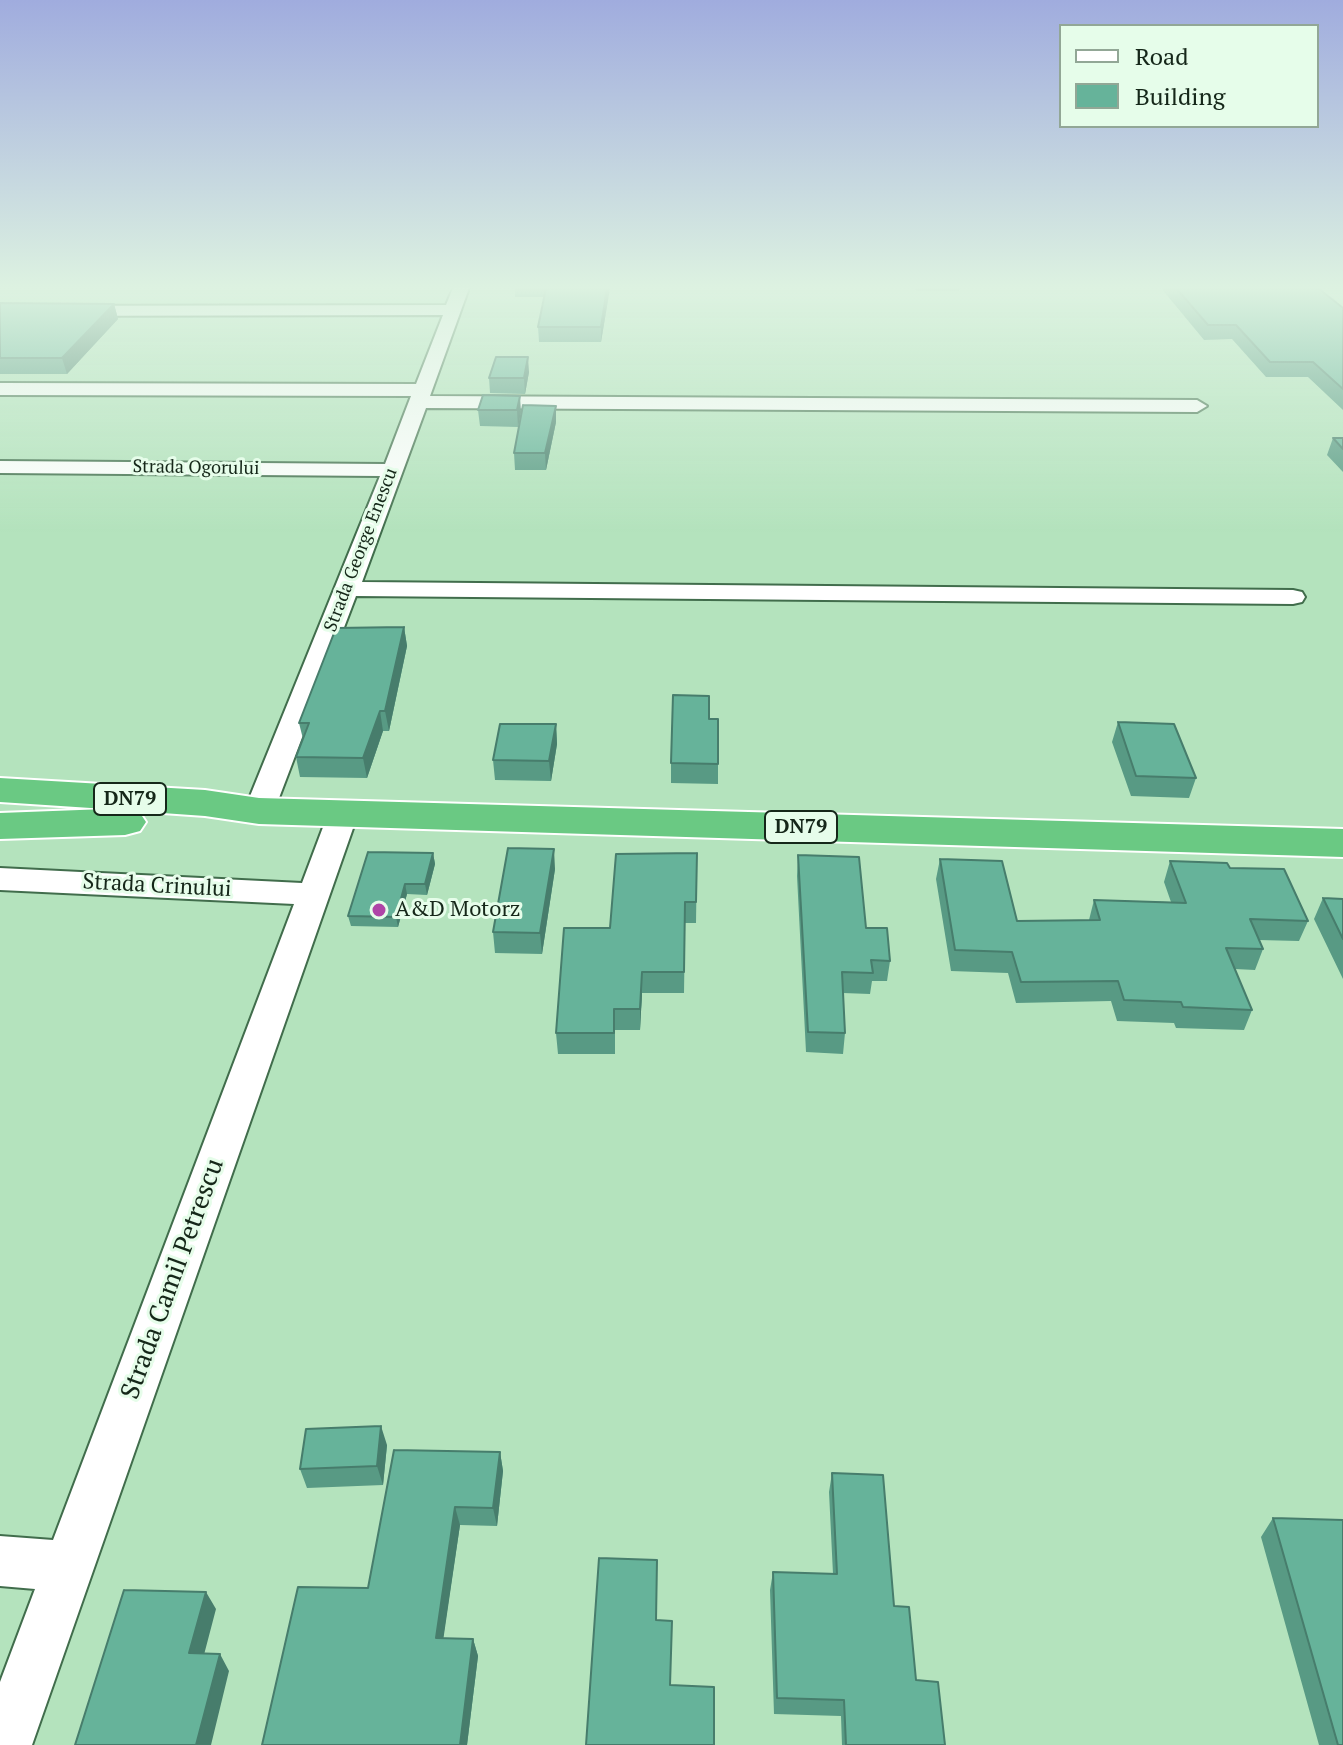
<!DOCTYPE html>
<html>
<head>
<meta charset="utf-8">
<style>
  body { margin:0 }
  #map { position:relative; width:1343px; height:1745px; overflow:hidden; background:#b4e3bd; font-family:"PT Serif",serif }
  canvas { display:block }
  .legend { position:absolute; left:1059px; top:24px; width:260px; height:104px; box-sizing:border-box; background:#e6fdea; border:2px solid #92a796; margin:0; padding:10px 14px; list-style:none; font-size:24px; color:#152719 }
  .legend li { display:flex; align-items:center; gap:16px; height:40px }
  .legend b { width:40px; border:2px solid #92a796 }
</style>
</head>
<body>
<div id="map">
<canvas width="1343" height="1745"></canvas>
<ul class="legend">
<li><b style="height:10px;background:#fff"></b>Road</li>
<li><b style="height:22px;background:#66b39a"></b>Building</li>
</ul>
</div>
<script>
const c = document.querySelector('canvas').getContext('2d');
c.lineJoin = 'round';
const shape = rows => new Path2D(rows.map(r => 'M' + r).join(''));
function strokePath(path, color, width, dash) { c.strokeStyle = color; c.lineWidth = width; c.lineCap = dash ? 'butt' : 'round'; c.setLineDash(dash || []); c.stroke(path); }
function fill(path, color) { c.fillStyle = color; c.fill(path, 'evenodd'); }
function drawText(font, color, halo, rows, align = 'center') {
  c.font = font + ' "PT Serif",serif'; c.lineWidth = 6; c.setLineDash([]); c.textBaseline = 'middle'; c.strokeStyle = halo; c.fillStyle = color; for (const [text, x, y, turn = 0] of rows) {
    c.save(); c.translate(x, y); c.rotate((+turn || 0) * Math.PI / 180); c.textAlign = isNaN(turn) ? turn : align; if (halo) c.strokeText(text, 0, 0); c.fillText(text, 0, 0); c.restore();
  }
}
const street = shape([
  [453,288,469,288,430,396,1197,400,1207,406,1197,412,426,408,362,582,1293,590,1302,592,1305,597,1302,602,1293,604,356,596,274,811,270,818,259,820,248,818,244,811,380,476,0,473,0,461,385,464,411,396,0,395,0,383,416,384,443,315,0,316,0,306,446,305,453,288],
  [343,805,354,807,358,814,32,1745,0,1745,0,1682,35,1589,0,1586,0,1536,53,1540,294,904,0,890,0,868,302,883,328,814,332,807,343,805]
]);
const highway = shape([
  [0,778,205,790,259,798,1343,829,1343,857,259,824,205,816,134,811,140,813,146,822,140,831,125,835,0,839,0,813,106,809,0,802,0,778]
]);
const wall = shape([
  [515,288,610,288,601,342,539,342,538,327,544,297,515,297],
  [915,288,960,288,959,291,916,291],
  [1161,288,1318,288,1343,308,1343,410,1308,377,1266,377,1232,339,1204,340],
  [0,303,114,304,118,319,67,374,0,374],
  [529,372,525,394,490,393,489,378],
  [483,395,521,412,518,427,480,426,478,410],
  [556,422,546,470,515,470,514,453],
  [1333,438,1343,438,1343,472,1327,455],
  [404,627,407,646,389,731,383,731,367,778,300,777,296,757,303,739,299,723],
  [709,719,718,764,718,784,671,783,671,763],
  [1118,722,1196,778,1189,798,1131,796,1112,742],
  [556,724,557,744,551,781,495,780,493,760],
  [433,853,435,864,427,895,407,894,398,927,351,926,348,916],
  [697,853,696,923,685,923,684,993,642,993,640,1030,615,1030,615,1054,558,1054,556,1033,610,928],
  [798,855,866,928,890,961,887,981,872,981,870,994,843,993,845,1033,843,1054,806,1052,797,876],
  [940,859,1017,921,1089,920,1094,900,1171,902,1164,882,1170,861,1230,868,1308,921,1299,941,1259,940,1263,949,1255,970,1235,969,1252,1010,1244,1030,1176,1028,1174,1023,1117,1021,1111,1001,1016,1003,1008,973,951,971,936,879],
  [555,869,542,954,495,953,493,932],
  [1323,898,1343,899,1343,979,1314,919],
  [387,1445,383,1485,307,1488,300,1469],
  [500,1452,503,1471,497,1526,460,1525,443,1638,473,1639,478,1656,467,1745,262,1745,368,1588],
  [832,1473,894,1606,916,1680,945,1745,842,1745,841,1716,774,1714,770,1590,773,1572,833,1574,829,1492],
  [1273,1518,1343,1745,1319,1745,1261,1537]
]);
const shadedWall = shape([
  [607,288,610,288,601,342,601,327],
  [114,304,118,319,67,374,62,358],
  [528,357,529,372,525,394,524,378],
  [520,396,521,412,518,427,517,410],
  [556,406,556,422,546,470,545,453],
  [404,627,407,646,389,731,385,711],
  [380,711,383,731,367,778,363,758],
  [556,724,557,744,551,781,549,761],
  [554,849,555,869,542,954,540,933],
  [433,853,435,864,427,895,425,884],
  [405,884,407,894,398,927,396,917],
  [642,972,642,993,640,1030,640,1009],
  [381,1426,387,1445,383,1485,377,1466],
  [500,1452,503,1471,497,1526,493,1508],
  [455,1507,460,1525,441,1655,436,1638],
  [206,1592,216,1609,200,1670,189,1653],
  [473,1639,478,1656,467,1745,460,1745],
  [220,1654,229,1671,211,1745,196,1745]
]);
const building = shape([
  [546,288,607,288,601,327,538,327,546,288],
  [1176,288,1318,288,1343,308,1343,389,1313,362,1270,362,1236,325,1208,325,1176,288],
  [0,303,114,304,62,358,0,358,0,303],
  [496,357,528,357,524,378,489,378,496,357],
  [483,395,520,396,517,410,478,410,483,395],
  [523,405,556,406,545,453,514,453,523,405],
  [1333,438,1343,438,1343,449,1333,438],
  [404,627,385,711,380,711,363,758,296,757,309,723,299,723,336,628,404,627],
  [673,695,709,696,709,719,718,719,718,764,671,763,673,695],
  [1118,722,1174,724,1196,778,1136,776,1118,722],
  [500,724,556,724,549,761,493,760,500,724],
  [508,848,554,849,540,933,493,932,508,848],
  [368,852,433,853,425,884,405,884,396,917,348,916,368,852],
  [697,853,696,902,685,902,684,972,642,972,640,1009,614,1009,614,1033,556,1033,564,928,610,928,616,854,697,853],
  [798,855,859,857,866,928,887,928,890,961,871,960,873,973,842,972,845,1033,808,1032,798,855],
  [940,859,1002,861,1017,921,1100,920,1094,900,1186,903,1170,861,1227,863,1230,868,1284,869,1308,921,1250,919,1263,949,1226,948,1252,1010,1183,1007,1181,1002,1124,1000,1118,981,1021,982,1012,952,955,950,940,859],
  [1323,898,1343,899,1343,939,1323,898],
  [381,1426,377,1466,300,1469,306,1429,381,1426],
  [394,1450,500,1452,493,1508,455,1507,436,1638,473,1639,460,1745,262,1745,298,1587,368,1588,394,1450],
  [832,1473,883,1475,894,1606,909,1607,916,1680,938,1682,945,1745,846,1745,844,1700,777,1698,773,1572,837,1574,832,1473],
  [1273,1518,1343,1520,1343,1745,1338,1745,1273,1518],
  [599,1558,657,1560,656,1620,672,1621,670,1685,714,1687,714,1745,586,1745,599,1558],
  [124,1590,206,1592,189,1653,220,1654,196,1745,75,1745,124,1590]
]);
const markers = [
  [379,910,8,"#af45a7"]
];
const farStreetnames = [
  ["Strada Ogorului",196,468,1],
  ["Strada George Enescu",361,550,-69]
];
const shields = [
  [130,799,72],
  [801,827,72]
];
const shieldNames = [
  ["DN79",130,799],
  ["DN79",801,827]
];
const streetNames = [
  ["Strada Crinului",157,886,3]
];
const poiNames = [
  ["A&D Motorz",395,910]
];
const nearStreetnames = [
  ["Strada Camil Petrescu",173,1279,-70]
];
strokePath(street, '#416d4c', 4);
strokePath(highway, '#fff', 4);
fill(street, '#fff');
fill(highway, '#6ac983');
fill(wall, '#589a84');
fill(shadedWall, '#477d6c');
fill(building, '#66b39a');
strokePath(building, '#477d6c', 2);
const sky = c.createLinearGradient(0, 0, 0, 532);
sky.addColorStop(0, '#a0acde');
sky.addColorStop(0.54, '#ddf2e1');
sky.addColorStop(1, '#ddf2e100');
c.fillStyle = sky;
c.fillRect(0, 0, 1343, 532);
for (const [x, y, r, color] of markers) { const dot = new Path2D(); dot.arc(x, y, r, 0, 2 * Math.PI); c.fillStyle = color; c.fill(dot); strokePath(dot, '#e6fdea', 3); }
drawText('18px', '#152719', '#e6fdea', farStreetnames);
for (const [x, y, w] of shields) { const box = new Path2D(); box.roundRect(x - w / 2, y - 16, w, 32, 6); c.fillStyle = '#e6fdea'; c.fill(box); strokePath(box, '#152719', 2); }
drawText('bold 20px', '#152719', null, shieldNames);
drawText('22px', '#152719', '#e6fdea', streetNames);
drawText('22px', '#152719', '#e6fdea', poiNames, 'left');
drawText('26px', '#152719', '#e6fdea', nearStreetnames);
</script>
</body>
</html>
